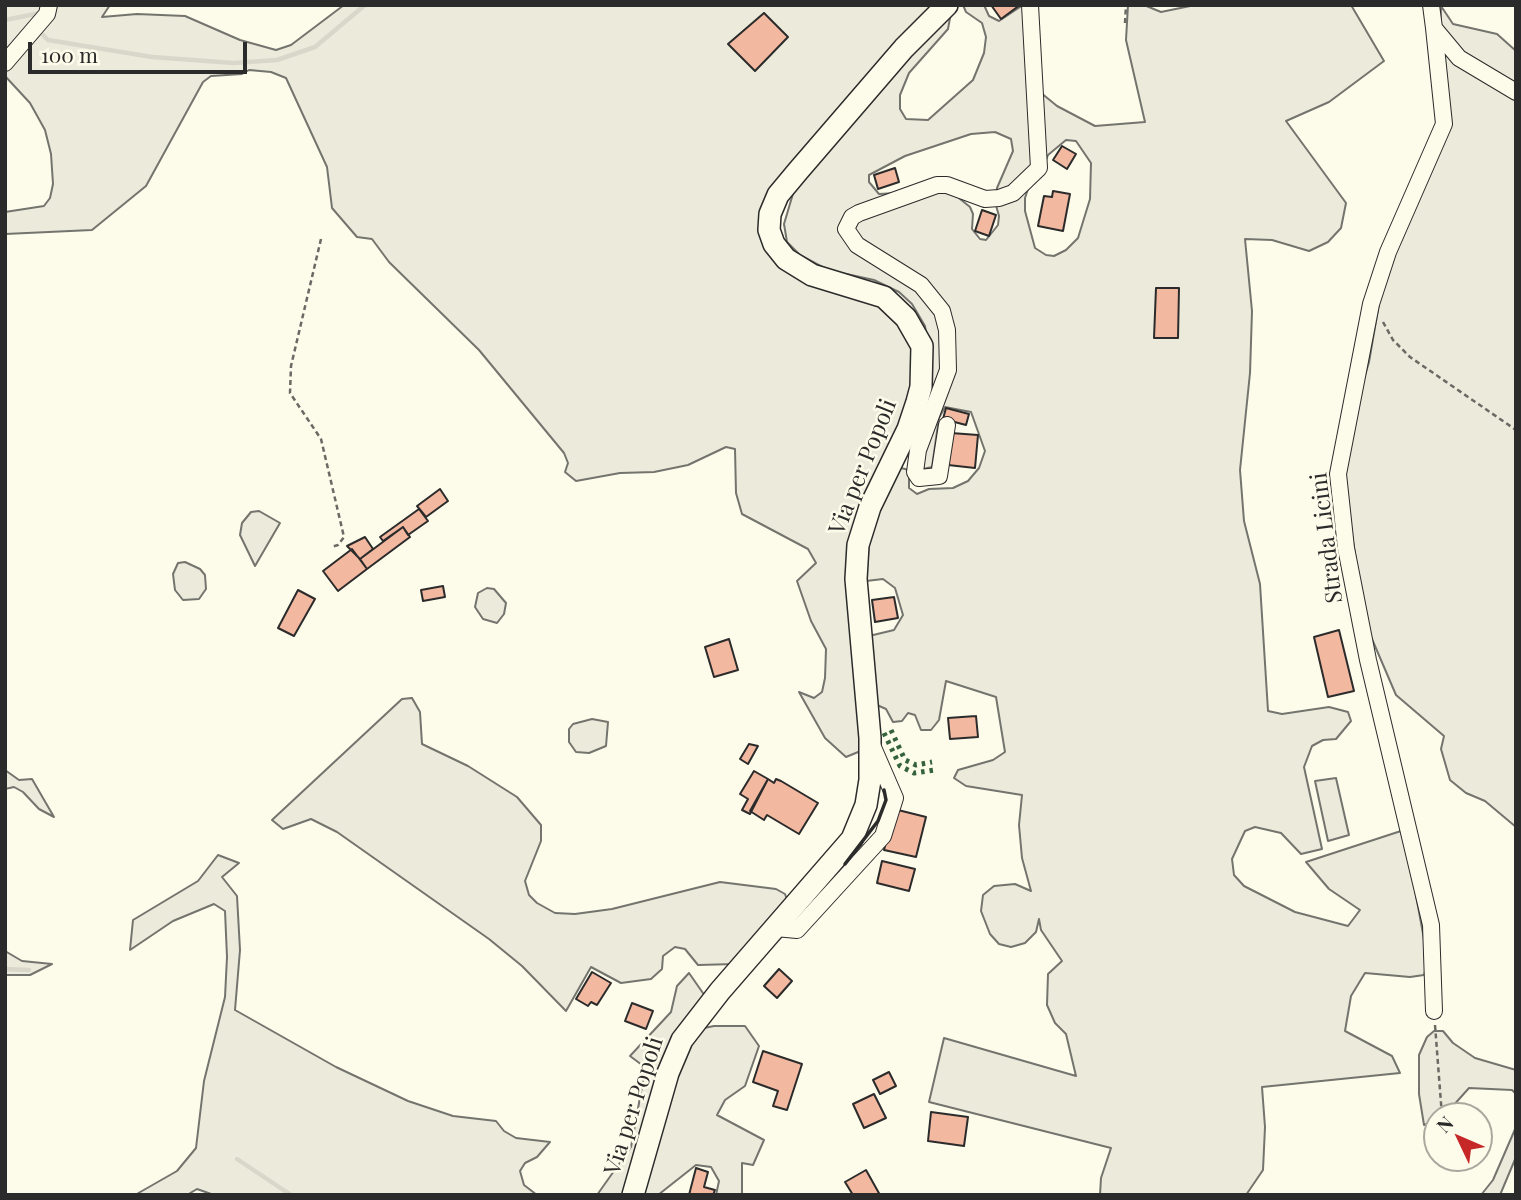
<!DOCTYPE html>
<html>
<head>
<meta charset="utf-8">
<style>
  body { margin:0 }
  #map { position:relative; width:1521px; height:1200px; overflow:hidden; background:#fdfbea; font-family:"Playfair Display",serif }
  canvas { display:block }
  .frame { position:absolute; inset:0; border:7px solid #2b2b2b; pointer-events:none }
  .north { position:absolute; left:1423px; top:1102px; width:70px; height:70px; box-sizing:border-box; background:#fdfbea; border:2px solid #a9a89e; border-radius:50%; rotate:314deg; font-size:19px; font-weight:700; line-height:28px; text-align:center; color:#2b2b2b }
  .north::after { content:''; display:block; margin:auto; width:24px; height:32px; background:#c62828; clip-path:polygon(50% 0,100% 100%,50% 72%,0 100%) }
  .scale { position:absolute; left:28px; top:42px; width:219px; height:32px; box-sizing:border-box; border:4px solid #2b2b2b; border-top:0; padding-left:9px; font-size:21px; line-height:24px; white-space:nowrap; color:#2b2b2b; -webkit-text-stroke:5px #fdfbea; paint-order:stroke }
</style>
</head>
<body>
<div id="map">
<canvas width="1521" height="1200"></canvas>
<div class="frame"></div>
<div class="north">N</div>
<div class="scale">100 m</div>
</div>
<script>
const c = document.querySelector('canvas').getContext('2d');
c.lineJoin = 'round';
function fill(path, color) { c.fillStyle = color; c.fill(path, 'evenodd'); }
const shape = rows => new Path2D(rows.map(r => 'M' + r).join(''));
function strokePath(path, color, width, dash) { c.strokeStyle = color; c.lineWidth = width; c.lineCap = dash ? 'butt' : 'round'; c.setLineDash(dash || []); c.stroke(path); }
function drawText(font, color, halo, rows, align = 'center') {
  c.font = font + ' "Playfair Display",serif'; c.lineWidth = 5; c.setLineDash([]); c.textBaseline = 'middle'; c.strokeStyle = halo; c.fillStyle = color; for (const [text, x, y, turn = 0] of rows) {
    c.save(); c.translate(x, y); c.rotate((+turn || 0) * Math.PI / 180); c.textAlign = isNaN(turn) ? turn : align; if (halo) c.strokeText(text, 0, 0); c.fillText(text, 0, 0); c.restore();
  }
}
const green = shape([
  [5,5,42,5,37,18,5,51,5,5],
  [55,5,110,5,102,17,137,14,185,16,240,40,276,50,291,45,344,5,933,5,789,167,773,254,872,295,908,327,919,378,865,506,863,750,846,757,825,738,799,692,814,698,822,692,825,678,826,649,811,621,797,581,816,563,808,549,742,514,736,493,735,449,726,447,688,465,654,472,620,473,576,481,565,472,568,463,564,453,479,350,389,262,372,239,357,237,332,208,327,167,286,78,271,72,249,70,242,74,211,76,203,82,146,186,92,230,5,234,5,212,44,206,50,198,53,184,51,154,45,130,30,103,5,76,5,72,40,34,55,5],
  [963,5,984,5,989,16,999,21,1023,5,1029,83,1057,106,1095,126,1145,122,1126,40,1128,5,1144,5,1161,12,1195,5,1351,5,1384,61,1329,102,1286,121,1346,203,1341,228,1328,242,1309,251,1272,240,1245,239,1252,311,1250,373,1240,470,1244,521,1260,584,1268,711,1282,714,1329,707,1348,712,1351,721,1336,739,1323,740,1312,746,1304,767,1322,849,1301,854,1281,833,1255,827,1245,831,1232,859,1234,875,1244,886,1295,912,1348,926,1360,910,1329,889,1306,862,1404,830,1428,961,1424,975,1410,977,1365,973,1351,996,1345,1031,1392,1056,1400,1073,1262,1087,1265,1127,1263,1170,1246,1195,1100,1195,1101,1178,1111,1148,929,1102,944,1038,1076,1076,1066,1034,1055,1023,1047,1005,1048,974,1062,961,1041,930,1039,919,1036,932,1025,943,1011,947,999,944,990,934,981,911,983,895,994,886,1015,884,1031,891,1022,858,1019,825,1022,795,966,786,954,778,958,770,993,760,1005,752,996,697,946,681,939,720,931,730,921,730,915,715,908,713,902,721,893,722,886,709,877,705,869,636,894,630,903,615,895,588,883,579,866,581,870,530,897,467,909,470,909,488,917,494,929,489,953,488,968,481,979,468,985,451,971,412,945,407,939,418,932,467,923,469,929,351,925,326,912,304,899,292,874,280,828,270,800,255,787,242,784,224,795,187,952,7,948,29,909,73,900,95,900,109,906,119,928,120,973,80,984,53,986,37,982,23,966,12,963,5],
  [995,132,1011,139,1013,151,997,188,995,202,999,216,998,225,986,240,980,239,972,229,973,214,970,207,949,190,879,194,869,182,869,175,905,156,971,134,995,132],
  [1066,140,1076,141,1091,163,1090,199,1078,238,1066,250,1054,256,1046,255,1035,248,1025,211,1025,198,1029,186,1042,170,1048,155,1066,140],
  [1441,6,1453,24,1497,34,1516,51,1516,827,1485,801,1466,793,1450,780,1441,749,1444,736,1396,695,1366,625,1342,471,1351,423,1369,362,1382,286,1437,147,1441,6],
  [259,511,280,523,255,566,240,535,242,523,251,512,259,511],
  [185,562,200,569,205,575,206,589,199,599,183,600,175,590,173,574,178,563,185,562],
  [487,588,494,589,506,603,504,614,497,623,483,619,475,607,478,593,487,588],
  [412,698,420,712,422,744,468,766,517,797,541,825,541,841,525,881,529,895,537,903,555,913,575,914,612,909,720,882,776,889,785,894,789,905,735,964,698,965,685,949,675,947,663,956,662,969,651,979,621,983,591,967,566,1011,522,966,489,939,337,832,311,819,283,829,272,820,402,699,412,698],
  [592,719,608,722,606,746,589,753,576,752,569,742,569,729,573,724,592,719],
  [5,770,19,780,32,779,54,817,39,809,23,792,14,787,5,789,5,770],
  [218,855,239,863,222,877,237,896,240,950,235,1010,336,1067,408,1101,453,1116,496,1121,504,1131,516,1138,550,1142,537,1157,525,1163,520,1171,524,1185,537,1195,214,1195,197,1189,187,1195,135,1195,177,1171,196,1148,204,1081,225,997,227,957,225,911,214,904,173,921,130,950,133,920,198,881,218,855],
  [5,951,22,961,52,964,30,975,5,975,5,951],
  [689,973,705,996,626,1195,597,1195,631,1147,643,1081,642,1065,630,1056,671,1012,677,986,689,973],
  [714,1026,745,1026,759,1046,745,1086,725,1100,717,1115,764,1140,753,1165,742,1163,742,1195,716,1195,719,1181,711,1167,696,1165,658,1195,639,1195,683,1053,704,1028,714,1026],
  [1434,1031,1443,1031,1453,1043,1475,1058,1516,1070,1516,1094,1512,1090,1469,1088,1444,1116,1437,1116,1437,1121,1424,1125,1419,1094,1419,1055,1427,1037,1434,1031],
  [1516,1127,1516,1157,1500,1195,1481,1195,1493,1180,1516,1127]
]);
const parking = shape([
  [1336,778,1349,835,1328,841,1315,781,1336,778]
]);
const stream = shape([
  [5,20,40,13],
  [43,35,48,40,152,57,234,63,277,60,315,47,365,5],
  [5,969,29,970],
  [237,1159,291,1195]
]);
const building = shape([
  [991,5,1020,5,1001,19,991,5],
  [764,13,788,37,755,71,728,44,764,13],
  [1062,146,1076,154,1067,169,1053,160,1062,146],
  [895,168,899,182,878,189,874,175,895,168],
  [1053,191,1070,194,1063,231,1038,226,1044,196,1052,197,1053,191],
  [982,210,996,215,989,236,975,231,982,210],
  [1156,288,1179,288,1178,338,1154,338,1156,288],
  [946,408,969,414,966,425,943,419,946,408],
  [951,433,978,435,975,468,948,465,951,433],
  [440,489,448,501,426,517,417,506,440,489],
  [419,509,428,521,408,535,403,527,383,541,380,537,419,509],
  [403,527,410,537,367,569,360,559,403,527],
  [365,537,373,549,360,559,347,546,365,537],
  [352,549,367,569,338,591,323,571,352,549],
  [443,586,445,597,423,601,421,590,443,586],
  [298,590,315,599,294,636,278,628,298,590],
  [894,597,898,618,875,622,872,600,894,597],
  [1339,630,1354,691,1328,697,1314,637,1339,630],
  [729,639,738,670,714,677,705,647,729,639],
  [976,716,978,737,950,739,948,718,976,716],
  [749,744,758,746,748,764,740,759,749,744],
  [754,771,768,779,750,814,742,810,748,799,740,794,754,771],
  [768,779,774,783,776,779,781,781,818,803,799,834,767,815,764,820,750,811,768,779],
  [894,809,926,817,916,857,884,850,894,809],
  [882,861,915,869,909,891,877,883,882,861],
  [779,969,792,981,777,998,764,986,779,969],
  [592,972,611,983,597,1005,591,1002,588,1006,576,999,592,972],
  [632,1003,653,1011,646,1029,625,1021,632,1003],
  [763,1051,802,1064,787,1110,773,1106,778,1091,753,1082,763,1051],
  [889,1072,896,1086,880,1094,873,1080,889,1072],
  [874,1094,886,1118,864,1128,853,1104,874,1094],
  [931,1112,968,1117,964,1146,928,1141,931,1112],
  [696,1168,708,1172,704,1187,715,1190,713,1195,689,1195,696,1168],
  [866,1170,880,1195,853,1195,845,1182,866,1170]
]);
const path = shape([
  [1125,23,1126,5],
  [321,239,291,366,290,393,321,439,344,537,338,545,331,547],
  [1383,322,1393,340,1410,357,1516,430],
  [1435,1025,1442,1116]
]);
const minor = shape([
  [1431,5,1434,28,1459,58,1516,92],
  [1434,28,1444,124,1388,252,1371,304,1338,474,1346,548,1368,660,1431,925,1434,1011],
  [5,63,47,14,49,5],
  [947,425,939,476,919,478,915,472,918,450,948,370,947,330,942,311,921,285,857,245,846,229,852,217,859,213,937,185,947,185,985,199,999,198,1013,193,1039,168,1030,5],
  [776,928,797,930,883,836,895,798,872,745]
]);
const major = shape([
  [633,1195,668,1073,682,1040,720,991,852,839,866,805,870,780,870,738,856,579,858,545,870,507,908,429,917,402,921,387,922,346,906,318,884,297,812,275,786,259,774,244,769,230,770,214,778,195,798,171,904,48,947,5]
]);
const hedge = shape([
  [891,730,905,760,916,765,932,762],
  [884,733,900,766,914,773,934,770]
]);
const wall = shape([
  [845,864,878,821,886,800,884,790]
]);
const streetNames = [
  ["Via per Popoli",863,467,-68],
  ["Strada Licini",1327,538,-97],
  ["Via per Popoli",634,1106,-72]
];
fill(green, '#ecebdb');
strokePath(green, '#74746e', 2);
fill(parking, '#eceadb');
strokePath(parking, '#74746e', 2);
strokePath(stream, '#d8d7c9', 4.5);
fill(building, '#f2b8a0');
strokePath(building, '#2b2b2b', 2);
strokePath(minor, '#2b2b2b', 18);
strokePath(major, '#2b2b2b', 24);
strokePath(path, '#6a6964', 2.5, [5, 3.5]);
strokePath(minor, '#fdfbea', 16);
strokePath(major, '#fdfbea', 21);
strokePath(hedge, '#34623c', 5, [3.5, 5]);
strokePath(wall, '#2b2b2b', 3.5);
drawText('23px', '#2b2b2b', '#fdfbea', streetNames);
</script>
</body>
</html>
